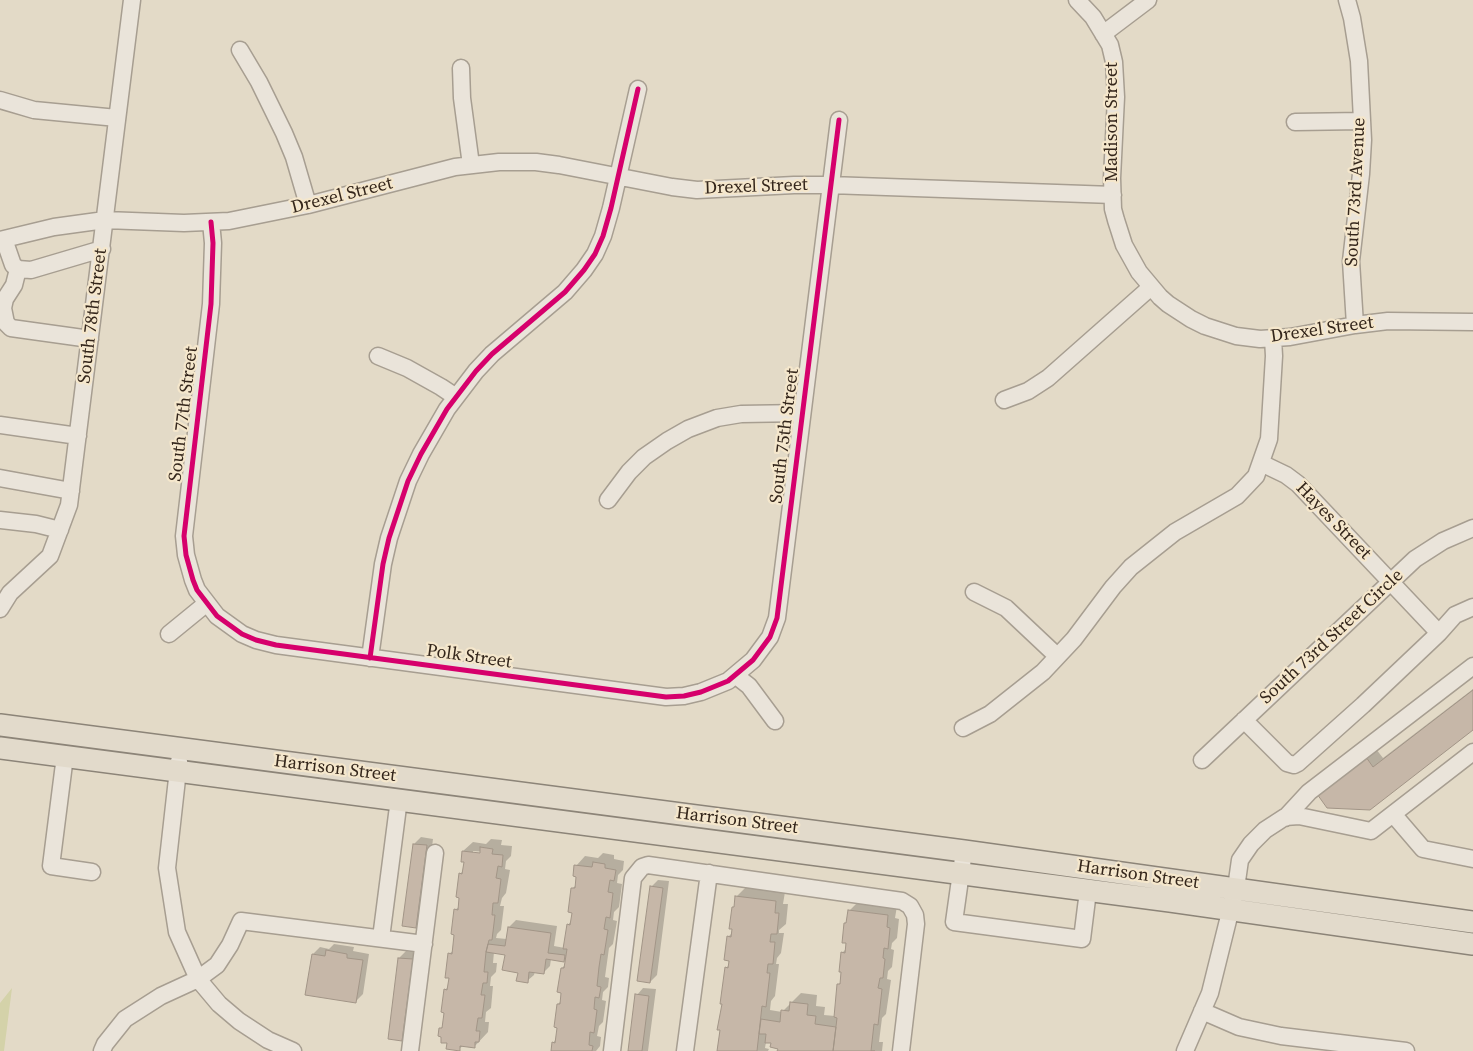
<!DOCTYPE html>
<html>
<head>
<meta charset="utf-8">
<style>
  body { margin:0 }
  canvas { display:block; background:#e3dac7 }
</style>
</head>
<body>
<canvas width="1473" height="1051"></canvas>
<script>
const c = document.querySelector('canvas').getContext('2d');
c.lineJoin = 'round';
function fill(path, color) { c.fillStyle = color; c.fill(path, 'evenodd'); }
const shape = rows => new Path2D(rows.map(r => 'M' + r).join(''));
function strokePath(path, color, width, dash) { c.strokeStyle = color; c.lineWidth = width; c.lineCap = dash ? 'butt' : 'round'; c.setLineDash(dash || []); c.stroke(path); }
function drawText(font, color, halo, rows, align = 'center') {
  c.font = font + ' "Source Serif 4",serif'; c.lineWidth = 4.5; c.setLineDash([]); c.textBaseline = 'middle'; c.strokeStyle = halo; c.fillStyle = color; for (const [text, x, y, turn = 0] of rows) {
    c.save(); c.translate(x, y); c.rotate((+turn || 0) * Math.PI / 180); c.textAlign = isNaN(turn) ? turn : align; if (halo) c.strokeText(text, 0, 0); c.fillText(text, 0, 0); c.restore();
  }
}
const green = shape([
  [12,988,4,1051,0,1051,0,1003]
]);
const shadow = shape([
  [1473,689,1473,728,1319,794,1376,749,1383,758],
  [421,837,433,839,423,920,416,926,414,844],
  [491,839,502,840,501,845,512,846,511,856,506,861,505,869,510,870,506,893,502,898,500,906,504,906,501,930,497,934,496,938,507,939,509,927,516,920,557,926,554,946,565,948,568,925,572,920,573,888,576,885,578,876,576,866,585,856,598,858,603,853,614,855,614,859,624,861,623,870,618,875,617,883,622,884,619,907,614,912,613,920,617,921,613,944,609,948,605,977,609,978,608,987,603,992,602,1000,606,1001,603,1022,599,1026,597,1036,601,1037,600,1046,596,1051,555,1051,553,1043,556,1039,558,1026,558,1004,561,1001,562,968,566,964,567,958,564,961,551,959,550,966,543,973,535,971,534,975,527,981,506,954,494,952,493,963,497,963,496,972,491,977,490,986,493,986,491,1008,486,1012,485,1022,489,1022,488,1032,474,1047,464,1045,459,1049,448,1042,441,1028,444,1025,445,990,449,986,449,954,454,950,455,910,460,906,460,874,464,870,465,861,462,860,463,851,473,842,486,844],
  [473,851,486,852,486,855,473,853],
  [658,880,669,881,657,975,650,982,651,887],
  [746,887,785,892,783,904,788,904,786,924,779,930,779,933,784,933,781,953,777,958,776,964,779,964,775,996,771,1001,770,1010,782,1012,801,993,817,995,816,1006,825,1007,824,1015,835,1016,839,984,842,981,842,953,846,949,845,923,848,921,849,911,858,902,897,906,895,918,899,919,897,938,892,943,891,949,894,950,892,967,888,971,887,979,891,980,886,1014,882,1018,879,1042,883,1042,882,1051,779,1051,779,1048,772,1042,766,1042,765,1048,769,1049,768,1051,717,1051,724,1003,726,968,730,964,728,937,733,932,733,908,735,905,737,896],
  [334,944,354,947,353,951,369,954,363,994,356,1001,313,954,320,947,329,949],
  [406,951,419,953,409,1033,402,1040,399,958],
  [643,988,656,989,648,1051,629,1051,637,995]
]);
const building = shape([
  [1473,690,1473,730,1370,810,1327,808,1317,794,1366,757,1373,767,1473,690],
  [413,844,427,845,416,928,402,926,413,844],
  [480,847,493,849,492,854,503,855,502,867,498,866,496,878,501,879,498,903,493,903,492,915,495,915,492,940,489,940,486,952,484,972,488,972,487,983,483,983,481,995,485,995,482,1018,478,1018,476,1031,480,1031,479,1042,475,1042,475,1048,460,1046,460,1051,446,1049,447,1043,441,1043,441,1037,438,1036,439,1028,442,1028,444,1013,441,1012,444,989,447,990,449,978,445,978,448,953,452,954,454,935,451,934,454,909,458,910,459,898,456,897,459,873,462,874,464,862,461,862,462,851,480,853,480,847],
  [593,862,605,864,605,868,616,870,614,881,610,880,608,892,613,893,610,918,606,917,604,929,608,930,604,955,601,954,599,967,597,986,601,987,599,998,595,997,594,1009,597,1010,594,1033,590,1032,589,1045,593,1046,592,1051,551,1051,552,1042,555,1043,557,1028,554,1027,557,1004,560,1004,561,993,557,992,561,968,564,968,567,949,563,949,567,924,570,925,572,913,568,912,571,888,575,888,576,877,573,876,574,865,592,867,593,862],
  [650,886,663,888,650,983,637,981,650,886],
  [735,896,776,901,775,913,779,913,777,934,771,934,770,942,775,942,773,964,768,964,767,973,770,973,766,1007,762,1006,757,1051,717,1051,720,1030,717,1030,722,1004,720,1004,725,967,728,968,729,961,724,960,727,936,731,937,732,929,729,929,732,907,734,907,735,896],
  [848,910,888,915,887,927,890,928,888,949,884,948,883,958,885,959,883,978,880,978,878,988,882,989,878,1025,874,1024,871,1051,875,1051,833,1051,837,1018,834,1017,837,984,840,984,841,972,839,972,841,952,845,953,846,943,842,943,844,923,846,923,848,910],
  [508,927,551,933,548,953,565,955,564,962,546,959,544,974,529,972,528,983,516,981,518,973,502,970,505,955,486,952,488,944,505,946,508,927],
  [326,950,347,954,347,958,363,960,356,1003,305,995,312,954,325,956,326,950],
  [398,958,413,959,402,1041,388,1039,398,958],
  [635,994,649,996,642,1051,628,1051,635,994],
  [790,1002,808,1004,807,1015,816,1016,815,1024,836,1027,833,1051,777,1051,778,1049,770,1047,771,1043,765,1043,766,1034,759,1034,761,1019,780,1022,781,1010,789,1011,790,1002]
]);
const minor = shape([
  [1077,0,1093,17,1110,45,1114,62,1116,97,1112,178,1113,209,1116,220,1124,245,1139,272,1160,297,1168,304,1191,319,1205,326,1236,336,1260,339,1290,337,1355,325,1388,321,1473,322],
  [1347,0,1352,18,1359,61,1363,140,1361,174,1351,261,1355,325],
  [1103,34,1148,0],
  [240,50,259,82,284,133,294,157,308,205],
  [461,68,462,98,471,165],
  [0,100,34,110,117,118],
  [1295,122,1362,121],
  [211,222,213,243,211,304,184,536,186,555,193,580,197,590,217,616,242,634,256,640,276,645,666,697,684,696,701,692,728,681,753,660,770,637,777,618,839,120],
  [4,239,13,265,18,269,31,270,102,249],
  [0,240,54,227,105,220,184,223,229,221,308,205,455,167,499,162,536,162,559,165,672,187,697,190,794,185,830,185,1113,195],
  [18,269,14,285,5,299,3,308,6,323,11,328,90,339],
  [378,356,407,368,441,387,456,397],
  [1004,400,1028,391,1048,378,1151,287],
  [0,425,78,436],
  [1261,463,1286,475,1298,484,1439,633],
  [0,478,71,491],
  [608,500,629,472,644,457,667,441,688,429,717,418,741,414,802,413],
  [0,520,36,524,60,530],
  [974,592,1006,608,1057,656],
  [0,609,10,593,50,556,69,505,132,0],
  [169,634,207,603],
  [370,658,383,564,389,538,408,481,421,454,447,409,476,371,492,354,565,292,584,270,595,254,603,236,611,208,638,89],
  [735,675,749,686,775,721],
  [1244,720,1287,763,1294,765,1298,763,1363,705,1439,633,1455,615,1473,607],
  [963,728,990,714,1043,672,1074,639,1113,587,1131,567,1175,532,1237,496,1256,476,1269,439,1274,356,1273,338],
  [65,756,51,866,92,872],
  [1202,760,1415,559,1443,541,1473,528],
  [179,761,167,868,177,932,198,979,219,1004,239,1021,268,1040,293,1051],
  [1393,814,1423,849,1473,859],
  [1285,818,1309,792,1473,666],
  [964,851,954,922,1082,939,1088,891],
  [381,938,399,799],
  [1202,1011,1239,1027,1281,1036,1406,1051],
  [102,1051,105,1044,125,1019,161,996,198,979,217,965,230,945,241,921,424,944],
  [410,1051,435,853],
  [612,1051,633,878,642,867,648,865,902,901,910,906,915,915,916,924,901,1051],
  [685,1051,709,873],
  [1185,1051,1210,993,1236,888,1240,860,1251,844,1265,830,1285,817,1299,816,1371,831,1473,752]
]);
const major = shape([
  [0,725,964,851,1473,922],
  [0,748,1170,901,1473,944]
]);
const cycleway = shape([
  [211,222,213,243,211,304,184,536,186,555,193,580,197,590,217,616,242,634,256,640,276,645,666,697,684,696,701,692,728,681,753,660,770,637,777,618,839,120],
  [370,658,383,564,389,538,408,481,421,454,447,409,476,371,492,354,565,292,584,270,595,254,603,236,611,208,638,89]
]);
const streetNames = [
  ["Madison Street",1112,122,-90],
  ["Drexel Street",756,187,-2],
  ["South 73rd Avenue",1356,192,-87],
  ["Drexel Street",342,196,-14],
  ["South 78th Street",93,316,-83],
  ["Drexel Street",1322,330,-8],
  ["South 77th Street",184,414,-83],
  ["South 75th Street",785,436,-83],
  ["Hayes Street",1333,521,46],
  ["South 73rd Street Circle",1332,637,-43],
  ["Polk Street",469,657,8],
  ["Harrison Street",335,769,7],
  ["Harrison Street",737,821,7],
  ["Harrison Street",1138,875,8]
];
fill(green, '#d4d2a9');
fill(shadow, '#0003');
fill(building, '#c6b7a8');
strokePath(building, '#a29587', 1);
strokePath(minor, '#a79e91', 19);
strokePath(major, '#8c8478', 24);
strokePath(minor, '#eae4da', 16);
strokePath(major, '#e2dacb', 21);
strokePath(cycleway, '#d6006c', 5);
drawText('18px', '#34261b', '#f5e7cc', streetNames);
</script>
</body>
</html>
